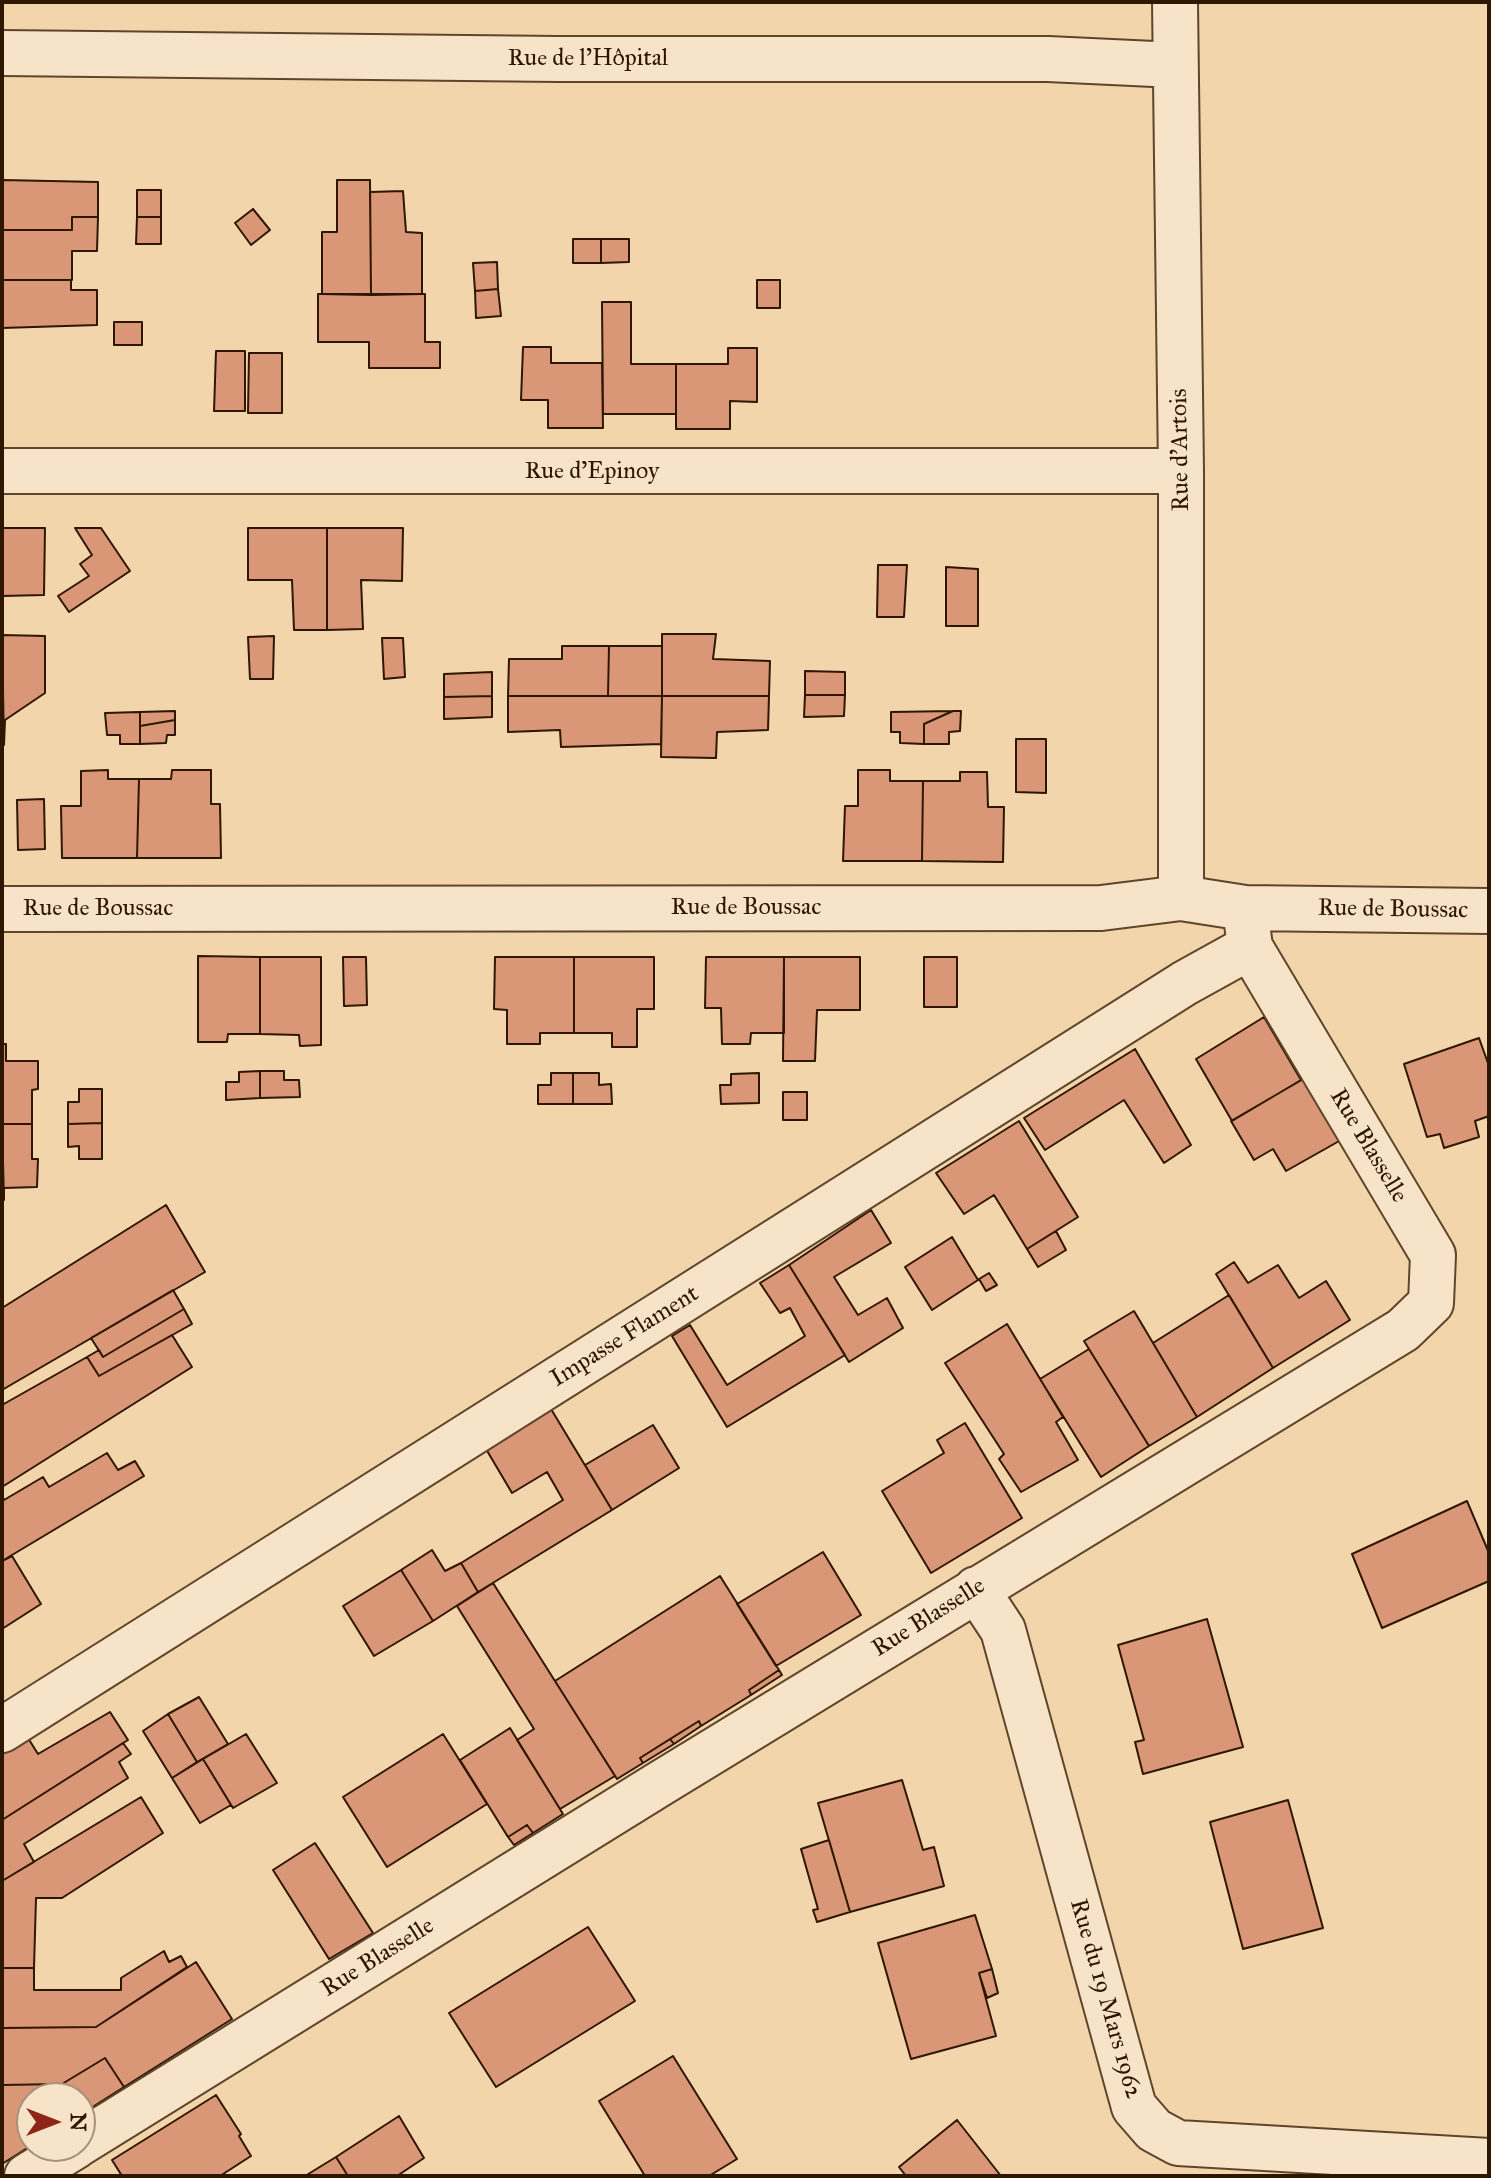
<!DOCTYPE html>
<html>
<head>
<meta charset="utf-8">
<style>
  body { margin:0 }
  #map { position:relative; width:1491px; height:2178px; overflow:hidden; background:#f3d5ab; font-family:"IM FELL Great Primer",serif }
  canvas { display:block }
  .frame { position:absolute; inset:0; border:4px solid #2e1600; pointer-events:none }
  .north { position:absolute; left:16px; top:2082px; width:80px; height:80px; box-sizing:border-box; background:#f7e4c8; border:2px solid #a79278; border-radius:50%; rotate:90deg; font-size:22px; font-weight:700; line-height:32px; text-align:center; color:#2e1600 }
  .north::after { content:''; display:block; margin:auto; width:28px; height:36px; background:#8f2418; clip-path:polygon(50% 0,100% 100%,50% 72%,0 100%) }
</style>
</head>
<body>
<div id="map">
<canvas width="1491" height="2178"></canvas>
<div class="frame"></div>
<div class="north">N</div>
</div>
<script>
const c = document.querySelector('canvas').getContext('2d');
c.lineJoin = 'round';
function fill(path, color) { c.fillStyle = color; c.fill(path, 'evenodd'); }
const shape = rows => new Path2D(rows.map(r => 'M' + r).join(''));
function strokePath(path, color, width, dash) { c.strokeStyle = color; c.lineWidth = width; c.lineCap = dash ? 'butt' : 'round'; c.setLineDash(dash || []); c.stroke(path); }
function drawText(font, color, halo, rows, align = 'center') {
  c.font = font + ' "IM FELL Great Primer",serif'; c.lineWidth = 6; c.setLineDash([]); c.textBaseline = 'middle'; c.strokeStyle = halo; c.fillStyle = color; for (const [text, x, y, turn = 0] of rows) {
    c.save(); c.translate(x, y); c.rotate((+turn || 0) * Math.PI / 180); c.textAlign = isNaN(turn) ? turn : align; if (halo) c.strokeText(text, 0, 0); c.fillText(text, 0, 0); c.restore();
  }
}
const building = shape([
  [2,180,98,182,98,217,72,217,72,230,2,230,2,180],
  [337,180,370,180,371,295,322,294,322,232,337,232,337,180],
  [137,190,161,190,161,217,137,217,137,190],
  [403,191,406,232,422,233,422,294,371,295,370,192,403,191],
  [253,209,270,230,251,245,235,223,253,209],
  [72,217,98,217,97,251,72,251,72,280,2,280,2,230,72,230,72,217],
  [137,217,161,217,161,244,136,244,137,217],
  [573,239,601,239,601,263,573,263,573,239],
  [601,239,629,239,629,262,601,263,601,239],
  [497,262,498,289,475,291,473,263,497,262],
  [2,280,71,280,71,290,97,290,97,325,2,328,2,280],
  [757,280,780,280,780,308,757,308,757,280],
  [498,289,501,316,476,318,475,291,498,289],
  [318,294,425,294,425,342,440,342,440,368,369,368,369,342,318,342,318,294],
  [602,302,631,302,631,364,676,364,676,414,603,414,602,302],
  [114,322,142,322,142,345,114,345,114,322],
  [523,347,551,347,551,363,602,363,603,428,548,428,548,400,521,400,523,347],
  [728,348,757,348,757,402,730,401,730,429,676,429,676,364,728,364,728,348],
  [216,351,245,351,245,411,214,411,216,351],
  [249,353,282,353,282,413,248,413,249,353],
  [2,528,45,528,44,595,2,596,2,528],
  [75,528,101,528,130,571,69,612,58,596,89,576,80,564,92,555,75,528],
  [248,528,327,528,327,630,294,630,292,580,248,580,248,528],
  [327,528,403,528,402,581,361,580,363,629,327,630,327,528],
  [878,565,907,565,904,617,877,617,878,565],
  [946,567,978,569,978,626,946,626,946,567],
  [662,634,716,634,713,659,770,661,769,696,662,696,662,634],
  [2,635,45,636,45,693,5,720,4,745,2,635],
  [274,636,273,679,250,679,248,637,274,636],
  [382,638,403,638,405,677,384,679,382,638],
  [562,646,609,646,608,696,508,696,509,659,562,659,562,646],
  [609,646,662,646,662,696,608,696,609,646],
  [805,671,845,672,845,695,805,695,805,671],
  [492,672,492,696,444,697,444,674,492,672],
  [805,695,845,695,844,716,804,717,805,695],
  [492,696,492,717,444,719,444,697,492,696],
  [508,696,662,696,661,744,561,747,560,730,508,732,508,696],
  [662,696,769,696,768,730,717,732,716,758,661,757,662,696],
  [175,711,175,720,140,726,140,712,175,711],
  [953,711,924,724,924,744,900,743,900,732,891,732,891,712,953,711],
  [953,711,961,711,960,731,949,732,949,744,924,744,924,724,953,711],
  [140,712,140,744,120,744,120,735,107,735,105,713,140,712],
  [175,720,175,735,167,735,166,743,140,744,140,726,175,720],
  [1016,739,1046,739,1046,793,1016,792,1016,739],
  [108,770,108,779,139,779,137,858,62,858,61,806,81,806,81,771,108,770],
  [172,770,211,770,211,804,220,804,221,858,137,858,139,779,171,779,172,770],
  [858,770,890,770,890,781,923,781,922,861,843,861,845,806,858,806,858,770],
  [960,772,987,772,988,807,1004,807,1003,862,922,861,923,781,960,781,960,772],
  [44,799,45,849,18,850,17,800,44,799],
  [198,956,260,957,260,1034,228,1034,227,1042,198,1042,198,956],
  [260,957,321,957,321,1045,300,1046,299,1035,260,1034,260,957],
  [343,957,366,957,367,1005,344,1006,343,957],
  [495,957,574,957,574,1033,540,1033,540,1044,507,1044,507,1010,494,1009,495,957],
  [574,957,654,957,654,1009,637,1009,637,1047,612,1047,612,1033,574,1033,574,957],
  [706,957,784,957,784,1033,751,1033,750,1044,722,1044,721,1008,705,1008,706,957],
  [784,957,860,957,860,1010,817,1010,815,1061,783,1061,784,957],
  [924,957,957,957,957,1007,924,1007,924,957],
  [1264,1017,1301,1080,1232,1121,1196,1059,1264,1017],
  [1479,1038,1489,1066,1489,1116,1475,1121,1479,1137,1444,1148,1440,1134,1427,1137,1404,1064,1479,1038],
  [2,1044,6,1044,6,1061,38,1061,38,1089,32,1090,32,1124,2,1124,2,1044],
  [1135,1049,1191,1145,1164,1163,1124,1100,1045,1150,1024,1118,1135,1049],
  [260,1071,260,1098,226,1100,226,1082,239,1082,239,1072,260,1071],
  [260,1071,284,1071,284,1080,299,1080,300,1097,260,1098,260,1071],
  [551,1073,573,1073,573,1104,538,1104,538,1085,551,1085,551,1073],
  [573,1073,599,1073,599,1085,611,1084,612,1104,573,1104,573,1073],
  [759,1073,759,1103,721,1104,720,1085,731,1085,731,1074,759,1073],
  [1305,1078,1341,1140,1286,1171,1273,1149,1254,1160,1231,1121,1305,1078],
  [79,1089,102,1089,102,1123,68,1124,68,1102,79,1102,79,1089],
  [783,1092,807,1092,807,1120,783,1120,783,1092],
  [1019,1121,1078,1217,1027,1249,994,1195,964,1214,936,1173,1019,1121],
  [102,1123,102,1159,79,1159,79,1146,68,1147,68,1124,102,1123],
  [2,1124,32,1124,32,1159,38,1159,37,1187,4,1188,4,1200,2,1124],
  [166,1205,205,1272,2,1390,2,1308,166,1205],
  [871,1210,891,1243,834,1277,858,1315,887,1298,903,1328,849,1362,789,1265,871,1210],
  [1056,1231,1066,1250,1038,1267,1027,1249,1056,1231],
  [952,1237,978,1280,932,1310,905,1267,952,1237],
  [1234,1262,1248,1283,1278,1265,1299,1298,1326,1281,1350,1320,1273,1368,1216,1274,1234,1262],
  [789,1265,845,1355,727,1427,672,1336,690,1325,727,1385,805,1336,790,1308,780,1313,760,1283,789,1265],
  [989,1273,997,1285,986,1291,979,1279,989,1273],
  [173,1290,184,1309,103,1357,91,1338,173,1290],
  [1229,1295,1273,1368,1197,1417,1153,1343,1229,1295],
  [184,1309,192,1324,99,1376,87,1357,99,1350,103,1357,184,1309],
  [1134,1311,1197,1417,1149,1446,1084,1341,1134,1311],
  [1007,1324,1063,1417,1056,1422,1078,1460,1021,1492,999,1459,1004,1454,945,1363,1007,1324],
  [172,1335,192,1367,2,1487,2,1405,87,1357,99,1376,172,1335],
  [1089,1349,1149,1446,1101,1477,1040,1379,1089,1349],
  [551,1409,612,1510,478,1592,461,1563,563,1500,547,1472,512,1493,486,1449,551,1409],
  [965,1423,1022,1518,931,1573,882,1491,944,1453,937,1440,965,1423],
  [653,1425,679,1468,612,1510,585,1465,653,1425],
  [107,1453,118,1470,135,1461,144,1476,2,1561,2,1496,4,1500,43,1477,49,1487,107,1453],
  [1467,1501,1489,1553,1489,1581,1382,1628,1352,1554,1467,1501],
  [432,1550,445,1571,461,1563,478,1592,433,1621,401,1570,432,1550],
  [823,1552,861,1615,776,1666,737,1604,823,1552],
  [12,1556,41,1604,2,1629,2,1561,12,1556],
  [401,1570,433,1621,374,1656,343,1606,401,1570],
  [720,1576,779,1670,749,1690,751,1695,701,1726,699,1721,640,1758,643,1763,617,1779,555,1681,720,1576],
  [493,1583,615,1776,560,1809,517,1740,534,1729,457,1606,493,1583],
  [1207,1619,1243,1747,1143,1774,1135,1742,1144,1740,1118,1645,1207,1619],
  [779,1670,782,1675,751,1695,749,1690,779,1670],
  [199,1697,228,1744,197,1762,168,1714,199,1697],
  [110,1712,128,1740,2,1820,2,1754,28,1738,38,1754,110,1712],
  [168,1714,197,1762,172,1778,143,1731,168,1714],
  [699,1721,701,1726,674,1744,670,1739,699,1721],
  [510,1728,563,1814,533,1833,527,1825,508,1837,460,1760,510,1728],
  [246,1734,277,1783,233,1808,203,1759,246,1734],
  [443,1734,487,1804,387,1867,343,1797,443,1734],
  [670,1739,674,1744,643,1763,640,1758,670,1739],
  [123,1743,131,1754,119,1762,128,1778,24,1844,34,1862,2,1881,2,1820,123,1743],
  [203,1759,231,1805,200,1823,172,1778,203,1759],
  [902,1780,923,1850,934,1847,944,1886,850,1912,818,1803,902,1780],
  [141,1797,163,1833,62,1898,36,1898,34,1968,2,1968,2,1881,141,1797],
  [1288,1800,1323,1928,1243,1949,1210,1822,1288,1800],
  [527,1825,533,1833,514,1845,508,1837,527,1825],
  [829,1840,850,1912,817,1922,813,1910,818,1909,801,1849,829,1840],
  [315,1843,373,1933,329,1959,273,1870,315,1843],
  [975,1915,992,1969,979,1973,996,2036,911,2059,878,1943,975,1915],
  [588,1927,635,2001,496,2087,449,2013,588,1927],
  [164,1951,169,1962,181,1956,187,1967,96,2027,2,2028,2,1968,34,1968,34,1990,121,1990,121,1978,164,1951],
  [196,1962,232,2019,124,2087,105,2058,62,2084,2,2085,2,2028,96,2027,196,1962],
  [992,1969,998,1993,987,1998,979,1973,992,1969],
  [673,2056,737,2159,709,2176,645,2176,599,2101,673,2056],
  [105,2058,124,2087,80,2115,80,2098,32,2098,32,2145,2,2164,2,2085,62,2084,105,2058],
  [216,2095,241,2134,239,2136,251,2156,220,2176,122,2176,112,2160,216,2095],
  [399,2116,424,2158,397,2176,348,2176,336,2157,399,2116],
  [957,2120,1001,2176,906,2176,899,2167,957,2120],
  [336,2157,348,2176,305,2176,336,2157]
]);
const minor = shape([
  [1175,2,1181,471,1181,898],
  [2,53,558,59,1048,59,1175,65],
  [2,471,1181,471],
  [2,909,1101,908,1181,898,1245,908,1489,911],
  [976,1589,1003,1630,1134,2107,1154,2130,1178,2143,1489,2161],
  [2,1730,1185,983,1250,947],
  [80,2143,661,1783,1403,1330,1431,1303,1433,1255,1250,947,1245,908],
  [27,2176,76,2146]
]);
const streetNames = [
  ["Rue de l'Hôpital",588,59],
  ["Rue d'Artois",1181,450,-91],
  ["Rue d'Epinoy",592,472],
  ["Rue de Boussac",746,908],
  ["Rue de Boussac",98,909],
  ["Rue de Boussac",1393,910,1],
  ["Rue Blasselle",1368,1146,59],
  ["Impasse Flament",625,1337,-32],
  ["Rue Blasselle",929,1618,-32],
  ["Rue Blasselle",378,1958,-32],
  ["Rue du 19 Mars 1962",1105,1999,74]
];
fill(building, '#da9777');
strokePath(building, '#2e1600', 2);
strokePath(minor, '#5f462b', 48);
strokePath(minor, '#f7e4c8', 44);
drawText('24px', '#2e1600', '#f7e4c8', streetNames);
</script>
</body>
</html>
